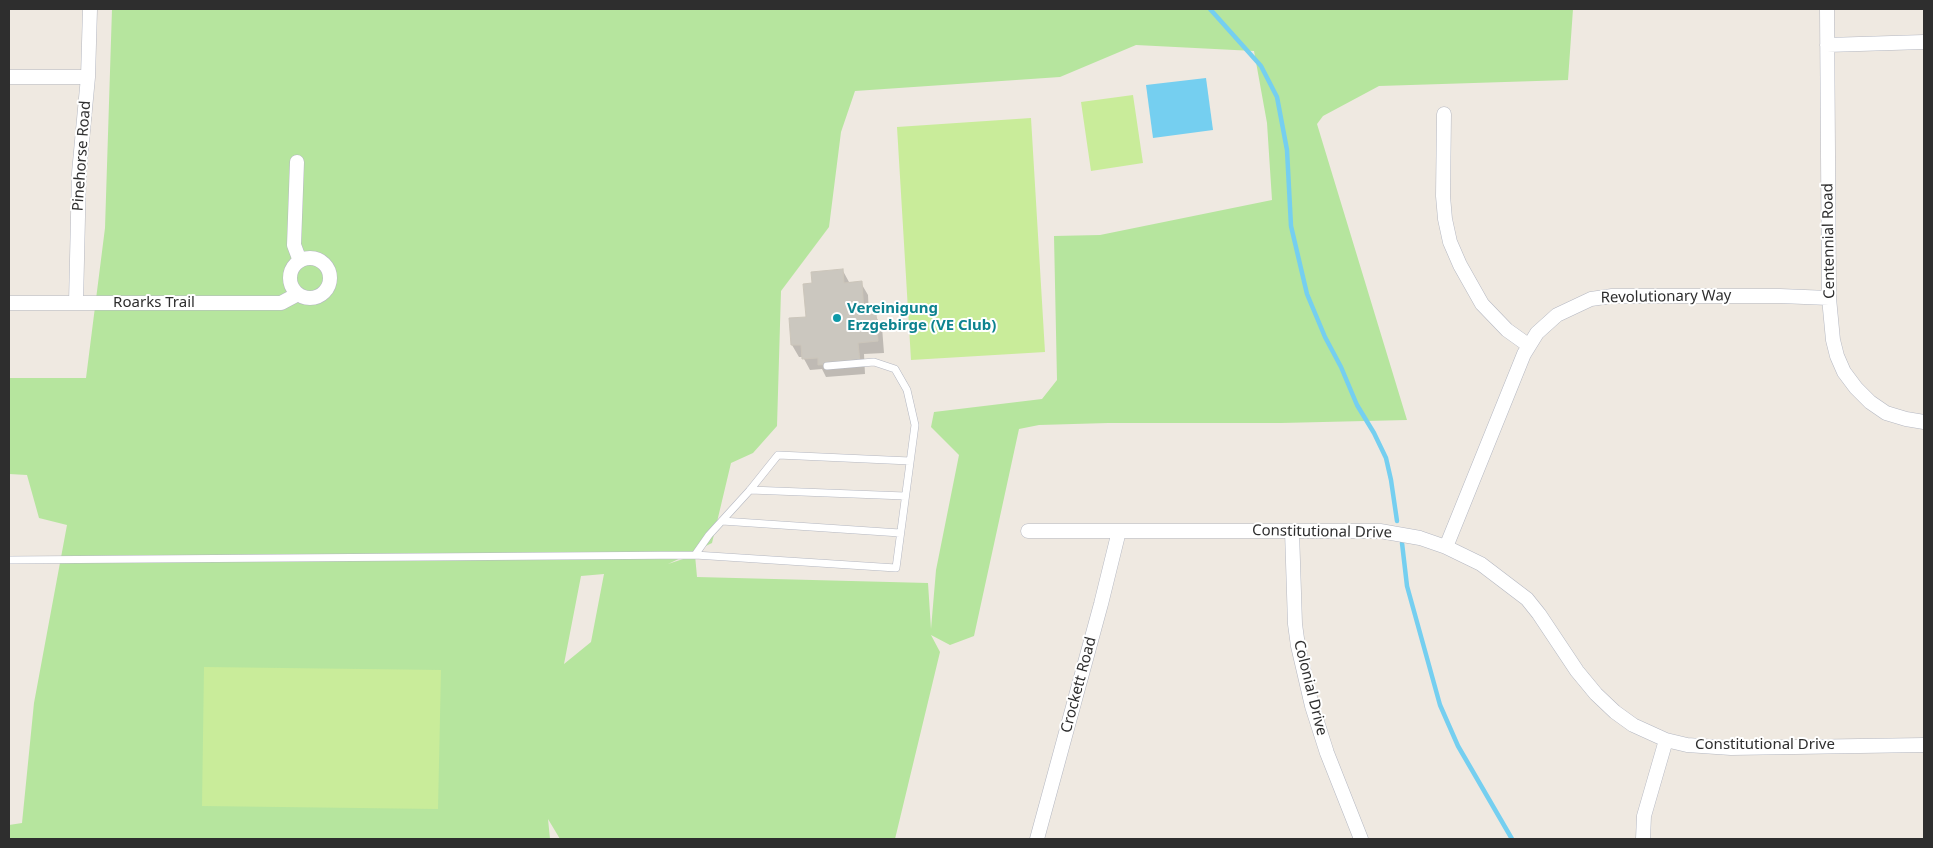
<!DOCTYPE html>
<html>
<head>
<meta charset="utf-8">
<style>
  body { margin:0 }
  #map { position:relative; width:1933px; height:848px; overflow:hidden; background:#efe9e1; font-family:"Noto Sans",sans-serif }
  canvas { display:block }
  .frame { position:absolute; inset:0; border:10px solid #2e2e2e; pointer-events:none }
</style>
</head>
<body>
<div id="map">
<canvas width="1933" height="848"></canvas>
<div class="frame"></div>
</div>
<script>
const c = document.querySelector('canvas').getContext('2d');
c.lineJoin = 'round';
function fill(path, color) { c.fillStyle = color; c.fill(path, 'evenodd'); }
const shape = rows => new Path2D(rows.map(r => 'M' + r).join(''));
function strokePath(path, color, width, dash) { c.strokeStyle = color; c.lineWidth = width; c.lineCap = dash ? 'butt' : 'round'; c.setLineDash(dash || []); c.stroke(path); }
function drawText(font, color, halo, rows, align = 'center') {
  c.font = font + ' "Noto Sans",sans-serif'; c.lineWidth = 4; c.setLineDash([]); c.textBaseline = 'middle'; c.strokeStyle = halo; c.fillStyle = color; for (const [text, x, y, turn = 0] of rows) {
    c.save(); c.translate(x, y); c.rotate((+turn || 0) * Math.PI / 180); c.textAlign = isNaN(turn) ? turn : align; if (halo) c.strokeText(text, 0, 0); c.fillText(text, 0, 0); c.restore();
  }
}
const green = shape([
  [112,9,1573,9,1568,80,1379,86,1323,116,1317,124,1407,420,1281,423,1108,423,1039,425,1019,429,974,636,950,645,931,635,940,652,895,839,560,839,548,819,550,839,9,839,9,825,22,823,34,703,67,525,39,518,27,475,9,474,9,378,86,378,105,228],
  [1136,45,1254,51,1267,123,1272,200,1100,235,1054,236,1057,380,1042,399,934,412,931,427,959,455,936,570,931,629,928,583,697,577,695,555,668,564,712,543,731,463,753,453,777,426,781,291,829,227,841,132,855,91,1060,77],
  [604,574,591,642,564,664,581,576]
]);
const pitch = shape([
  [1133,95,1143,163,1091,171,1081,102],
  [1031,118,1045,352,911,360,897,127],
  [204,667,441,670,438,809,202,806]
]);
const water = shape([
  [1206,78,1213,130,1153,138,1146,85]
]);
const shadow = shape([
  [843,271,849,282,861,283,868,295,869,316,875,315,882,327,884,353,864,354,865,374,826,377,822,369,810,370,803,357,799,357,792,345,790,320,807,318]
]);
const stream = shape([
  [1210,9,1261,66,1277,97,1287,150,1291,226,1307,294,1325,337,1341,367,1357,405,1374,433,1386,458,1391,480,1397,521],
  [1402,543,1407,586,1440,705,1458,746,1512,839]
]);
const building = shape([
  [843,269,844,283,862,281,864,315,876,314,878,341,858,343,860,362,818,365,818,358,802,359,801,345,791,345,789,318,806,317,803,284,812,283,811,272,843,269]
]);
const lane = shape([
  [750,490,905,496],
  [722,521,900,533],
  [695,555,709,535,750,490,778,455,910,461],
  [9,560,695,555,896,568,915,425,907,390,895,369,874,362,827,366]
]);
const street = shape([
  [1827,9,1829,298,1833,340,1837,356,1844,372,1856,388,1870,402,1886,413,1906,419,1924,422],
  [1827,45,1924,42],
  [9,77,88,77],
  [1444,114,1443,196,1445,219,1450,242,1460,265,1482,304,1507,330,1528,345],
  [297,162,294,245,300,261],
  '290 278a20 20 0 1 1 40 0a20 20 0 1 1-40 0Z',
  [9,303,281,303,298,294],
  [76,303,79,173,88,77,90,9],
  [1028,531,1380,531,1420,538,1446,547,1481,564,1527,599,1539,614,1577,671,1596,694,1615,712,1633,725,1666,740,1687,745,1731,748,1924,745],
  [1292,531,1295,624,1298,646,1312,706,1327,753,1361,839],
  [1446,547,1524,354,1537,333,1557,315,1591,299,1612,296,1780,296,1829,298],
  [1037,839,1101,604,1119,531],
  [1643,839,1644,816,1666,740]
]);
const markers = [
  [837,318,5,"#0f9aa8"]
];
const streetNames = [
  ["Pinehorse Road",82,156,-86],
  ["Centennial Road",1829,241,-91],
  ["Revolutionary Way",1666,297,-1],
  ["Roarks Trail",154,303],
  ["Constitutional Drive",1322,532,1],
  ["Crockett Road",1079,685,-75],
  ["Colonial Drive",1310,688,76],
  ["Constitutional Drive",1765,745]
];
const cultureNames = [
  ["Vereinigung",847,309],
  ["Erzgebirge (VE Club)",847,326]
];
fill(green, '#b6e59e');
fill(pitch, '#c9ec9a');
fill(water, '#75cff0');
fill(shadow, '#0003');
strokePath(stream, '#75cff0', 4.5);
fill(building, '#cbc7bf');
strokePath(building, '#cbc5ba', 1);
strokePath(lane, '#b4b7c1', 8);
strokePath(street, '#b4b7c1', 15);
strokePath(lane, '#fff', 7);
strokePath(street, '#fff', 14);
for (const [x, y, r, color] of markers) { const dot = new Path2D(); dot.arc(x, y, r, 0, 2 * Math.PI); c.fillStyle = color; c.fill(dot); strokePath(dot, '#fff', 2); }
drawText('15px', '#2e2e2e', '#fff', streetNames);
drawText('bold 15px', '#0d838f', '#fff', cultureNames, 'left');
</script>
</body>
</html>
